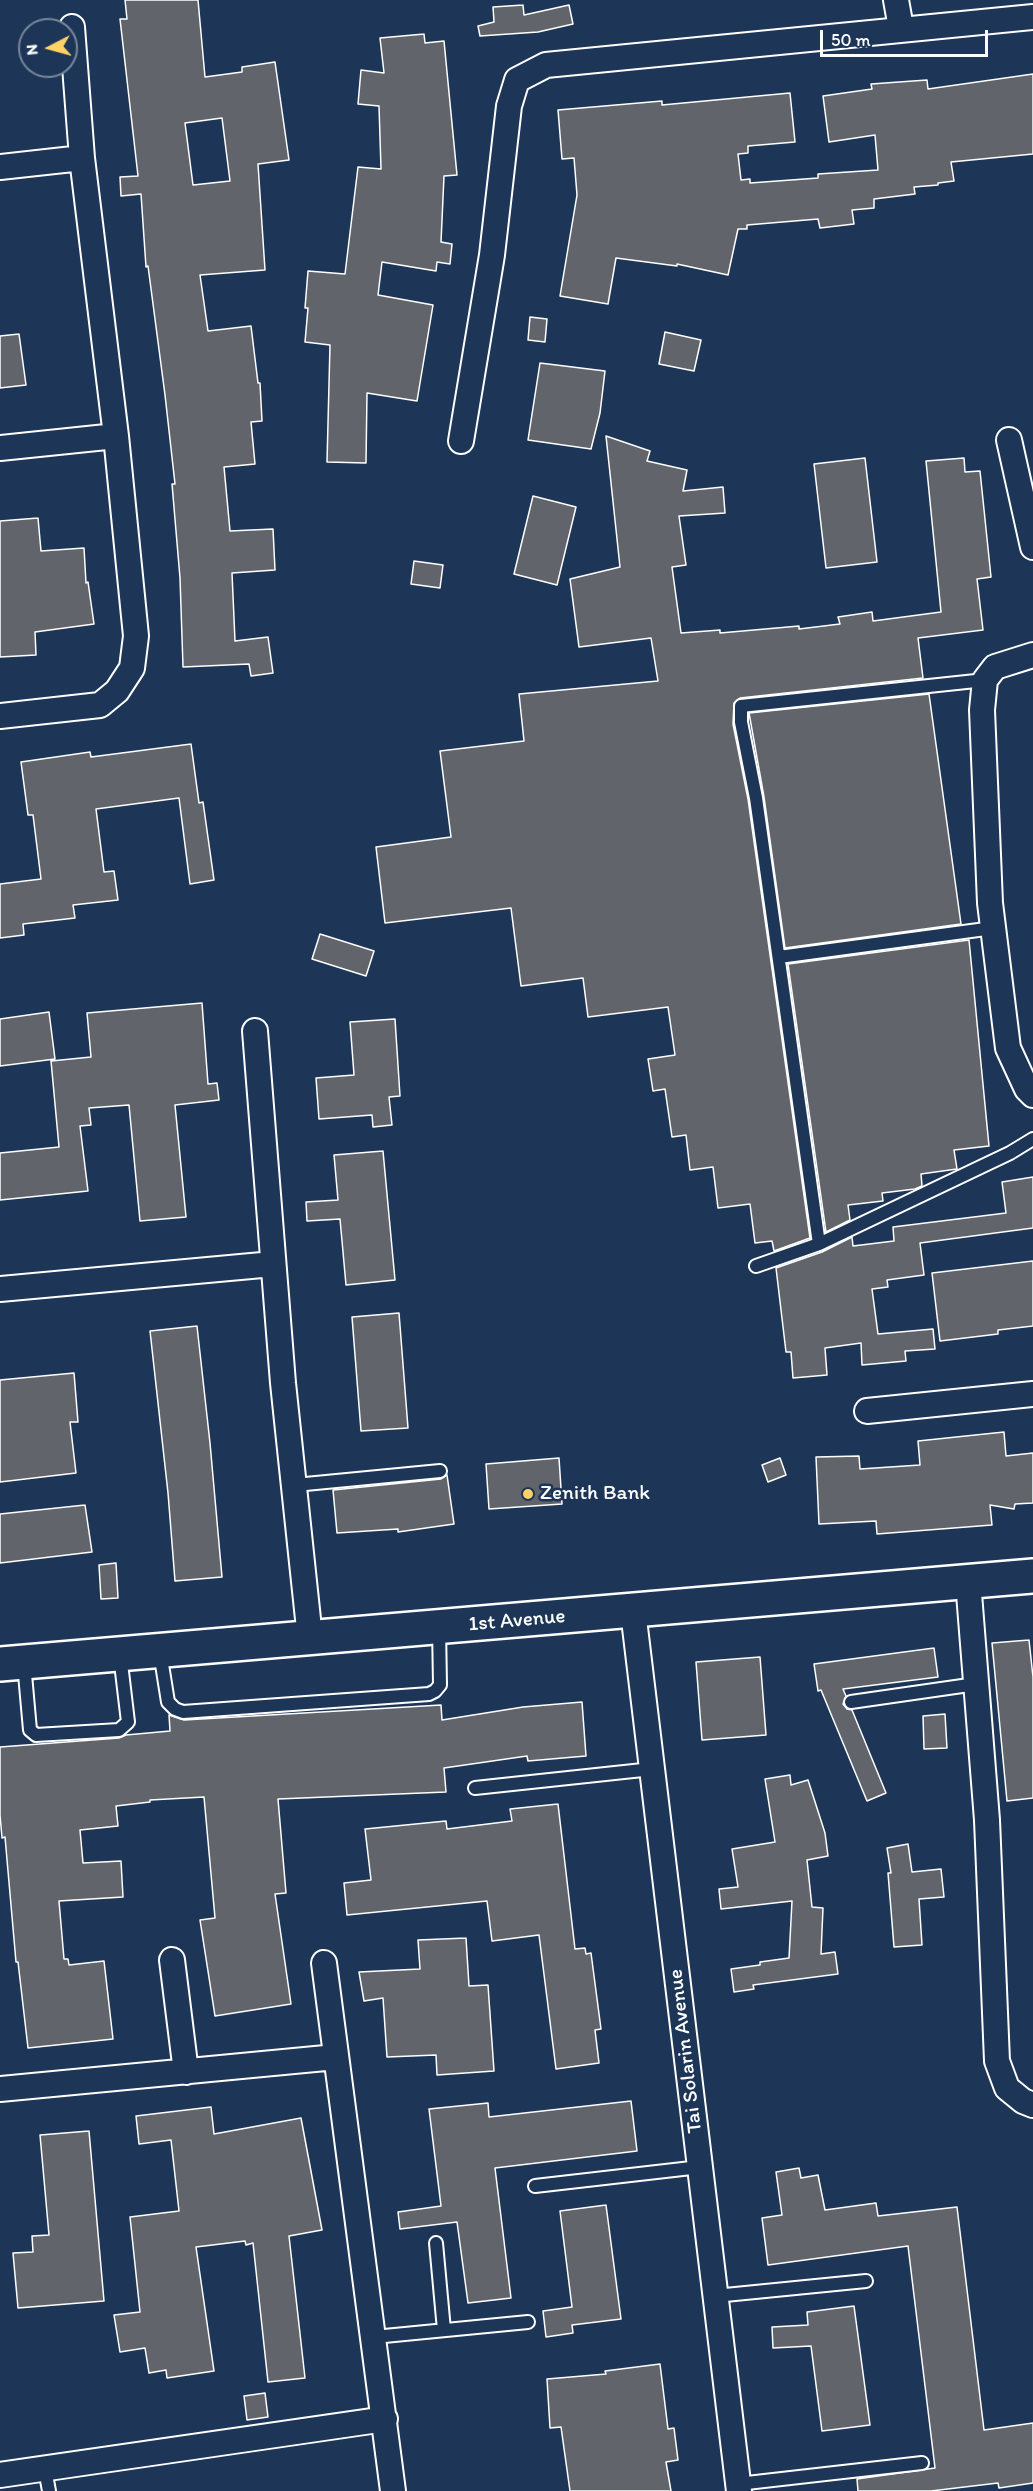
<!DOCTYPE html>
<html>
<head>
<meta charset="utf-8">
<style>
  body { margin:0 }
  #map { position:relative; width:1033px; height:2491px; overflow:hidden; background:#1d3557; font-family:Itim,sans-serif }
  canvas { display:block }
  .north { position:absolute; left:18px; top:18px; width:60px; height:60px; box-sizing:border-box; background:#1d3557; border:2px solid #77869a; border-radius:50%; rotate:264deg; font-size:16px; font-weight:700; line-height:24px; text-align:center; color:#fff }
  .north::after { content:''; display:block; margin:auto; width:21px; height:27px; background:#ffd166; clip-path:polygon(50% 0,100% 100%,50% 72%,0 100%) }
  .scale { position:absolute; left:820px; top:30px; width:168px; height:27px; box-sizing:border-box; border:3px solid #fff; border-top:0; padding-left:8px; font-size:18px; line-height:21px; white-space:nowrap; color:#fff; -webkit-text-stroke:4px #1d3557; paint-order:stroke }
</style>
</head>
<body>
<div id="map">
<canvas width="1033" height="2491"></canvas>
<div class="north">N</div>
<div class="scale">50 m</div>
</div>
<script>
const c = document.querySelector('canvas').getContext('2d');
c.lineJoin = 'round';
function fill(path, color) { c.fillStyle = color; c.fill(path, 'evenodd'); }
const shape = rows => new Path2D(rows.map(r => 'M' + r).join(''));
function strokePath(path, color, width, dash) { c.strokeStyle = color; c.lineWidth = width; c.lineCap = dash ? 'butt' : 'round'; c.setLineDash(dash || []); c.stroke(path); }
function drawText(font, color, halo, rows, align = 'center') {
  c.font = font + ' Itim,sans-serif'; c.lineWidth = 5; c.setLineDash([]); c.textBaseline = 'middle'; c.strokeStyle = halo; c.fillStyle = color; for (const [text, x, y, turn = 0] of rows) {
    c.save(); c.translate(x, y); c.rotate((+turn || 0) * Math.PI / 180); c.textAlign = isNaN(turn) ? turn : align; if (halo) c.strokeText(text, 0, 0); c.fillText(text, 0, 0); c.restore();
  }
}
const building = shape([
  [125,0,198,0,205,77,242,72,242,67,275,62,289,160,258,164,265,270,200,275,208,331,251,326,258,383,260,383,262,421,251,422,255,464,224,467,230,531,273,529,275,570,232,573,235,641,268,637,273,673,251,676,249,664,183,667,180,578,172,484,175,484,165,395,148,266,146,267,141,194,121,196,120,177,138,176,120,19,127,19,125,0],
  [222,118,230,181,193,185,185,123,222,118],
  [523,5,524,15,569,5,573,24,538,32,480,36,478,26,494,22,493,7,523,5],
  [424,34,425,43,444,41,457,175,444,176,441,242,452,244,450,264,437,262,436,271,382,262,378,295,433,305,417,401,367,393,366,463,327,462,330,345,305,342,308,308,305,308,308,271,345,274,358,167,381,169,379,106,358,104,361,70,384,73,380,38,424,34],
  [1033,74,1033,154,951,162,954,181,938,183,938,185,914,187,915,194,874,199,874,208,852,210,854,224,820,228,818,219,747,225,747,229,738,229,728,275,677,264,677,266,616,258,608,304,560,296,577,195,574,158,562,159,558,110,662,101,662,105,790,93,795,142,748,146,748,153,738,154,741,180,750,179,750,183,818,178,818,174,878,170,875,135,829,142,823,96,872,89,871,84,927,80,928,89,1033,74],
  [530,317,547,319,545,342,528,340,530,317],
  [665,332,701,340,694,371,659,364,665,332],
  [19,334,26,385,0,388,0,336,19,334],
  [540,363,605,371,600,413,591,449,528,440,540,363],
  [606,436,650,451,647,461,687,470,683,491,723,487,725,513,679,516,686,565,672,567,681,633,720,630,720,633,799,626,799,629,840,624,838,617,872,612,873,621,941,612,926,461,964,458,965,472,980,471,991,577,977,579,983,630,918,638,923,678,740,698,734,703,733,724,748,799,810,1238,774,1251,772,1241,755,1243,750,1204,718,1208,713,1167,690,1170,686,1135,672,1137,665,1089,653,1091,648,1059,675,1055,668,1007,588,1017,583,978,521,986,511,908,385,923,376,847,451,837,440,751,524,741,519,694,658,681,651,638,579,647,570,579,620,567,606,436],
  [865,458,877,562,826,568,814,464,865,458],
  [533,496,576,507,557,585,514,574,533,496],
  [38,518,41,551,84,548,86,583,88,582,94,624,35,632,36,655,0,657,0,521,38,518],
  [414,561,443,565,440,588,411,584,414,561],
  [929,694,961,924,785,948,764,797,749,713,929,694],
  [191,744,199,803,203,802,214,880,190,884,179,798,96,809,104,872,114,871,118,900,73,905,75,918,23,924,24,935,0,938,0,884,41,879,33,815,28,815,21,762,90,752,91,757,191,744],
  [320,934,374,951,366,976,312,959,320,934],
  [969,940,989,1146,954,1150,957,1169,921,1174,922,1186,915,1189,882,1193,883,1201,848,1205,850,1220,826,1232,788,964,969,940],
  [202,1003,208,1084,217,1083,219,1100,175,1105,186,1217,140,1221,129,1105,89,1108,91,1125,80,1126,88,1191,0,1200,0,1153,59,1147,51,1061,91,1057,87,1013,202,1003],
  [49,1012,55,1059,0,1066,0,1019,49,1012],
  [395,1019,400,1096,389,1097,392,1125,373,1127,372,1115,319,1119,316,1078,354,1075,350,1022,395,1019],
  [383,1151,395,1280,346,1285,340,1219,307,1221,306,1202,338,1200,334,1155,383,1151],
  [1033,1177,1033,1228,920,1243,924,1275,887,1280,888,1287,872,1289,878,1334,933,1329,935,1349,905,1351,906,1361,862,1365,861,1343,825,1348,827,1375,793,1378,791,1352,786,1352,776,1268,822,1252,852,1237,853,1246,894,1241,893,1227,1006,1213,1002,1182,1033,1177],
  [1033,1261,1033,1326,998,1330,998,1334,940,1341,932,1273,1033,1261],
  [399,1313,408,1428,361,1431,352,1317,399,1313],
  [197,1326,210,1443,222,1577,175,1581,168,1493,150,1331,197,1326],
  [74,1373,78,1422,70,1422,76,1473,0,1482,0,1380,74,1373],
  [1004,1432,1006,1456,1033,1453,1033,1503,1015,1504,1014,1509,990,1505,992,1525,877,1534,876,1521,819,1524,816,1457,859,1456,860,1469,920,1465,918,1441,1004,1432],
  [559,1458,562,1504,489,1509,486,1464,559,1458],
  [780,1458,786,1475,768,1482,762,1465,780,1458],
  [447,1475,454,1524,398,1532,398,1529,337,1533,333,1490,441,1479,447,1475],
  [85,1505,92,1552,0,1563,0,1514,85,1505],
  [116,1563,118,1598,101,1599,99,1565,116,1563],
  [1029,1640,1033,1677,1033,1798,1007,1801,992,1643,1029,1640],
  [934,1648,938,1677,843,1689,846,1696,843,1704,847,1709,852,1710,886,1793,867,1801,821,1690,818,1691,814,1664,934,1648],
  [760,1657,766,1735,702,1740,696,1662,760,1657],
  [582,1702,586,1756,528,1761,527,1756,444,1768,446,1792,278,1799,286,1893,275,1894,291,2004,215,2016,200,1920,215,1918,204,1797,150,1800,150,1802,116,1806,118,1826,80,1830,83,1863,121,1861,123,1897,59,1901,64,1959,68,1959,69,1965,104,1961,113,2039,28,2048,18,1962,16,1962,5,1837,2,1838,0,1815,0,1747,119,1738,126,1735,170,1731,169,1715,184,1720,441,1705,442,1720,523,1707,582,1702],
  [945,1714,947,1748,924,1749,923,1716,945,1714],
  [790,1775,791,1785,808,1780,825,1833,828,1856,807,1860,812,1907,823,1908,821,1954,835,1952,838,1974,753,1985,754,1989,734,1992,731,1969,760,1965,760,1962,789,1958,792,1901,721,1909,719,1889,738,1887,732,1849,775,1842,765,1779,790,1775],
  [558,1804,575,1949,585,1948,586,1954,591,1953,601,2029,595,2030,599,2063,556,2069,539,1935,492,1941,487,1901,347,1915,344,1883,371,1880,365,1829,446,1821,447,1829,512,1821,510,1809,558,1804],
  [908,1844,912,1872,941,1869,944,1897,919,1899,922,1945,894,1947,888,1873,891,1873,887,1848,908,1844],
  [466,1938,469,1986,488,1985,494,2071,437,2075,436,2055,387,2057,383,1998,364,2001,359,1972,420,1969,418,1940,466,1938],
  [631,2101,637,2151,495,2168,511,2298,468,2303,457,2222,400,2229,398,2212,441,2206,429,2109,488,2103,489,2117,631,2101],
  [211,2107,214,2134,301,2118,322,2230,289,2236,305,2378,268,2382,253,2243,246,2245,245,2241,196,2247,214,2371,167,2378,166,2370,149,2373,145,2348,120,2352,114,2315,140,2312,130,2217,179,2211,171,2140,139,2144,136,2116,211,2107],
  [89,2131,104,2301,18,2308,13,2253,33,2252,32,2236,49,2235,40,2135,89,2131],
  [799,2168,801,2178,818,2175,825,2210,876,2203,878,2216,957,2207,984,2430,1033,2423,1033,2483,999,2488,998,2483,931,2491,858,2491,857,2479,935,2468,908,2246,768,2265,762,2218,782,2215,776,2172,799,2168],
  [606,2205,621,2319,572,2325,573,2333,546,2337,543,2311,572,2307,560,2211,606,2205],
  [854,2306,870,2425,822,2431,811,2346,773,2348,772,2327,808,2325,807,2312,854,2306],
  [660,2364,668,2429,674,2428,678,2460,666,2462,671,2491,570,2491,561,2427,550,2428,547,2379,606,2374,605,2371,660,2364],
  [265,2393,268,2417,247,2420,244,2396,265,2393]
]);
const lane = shape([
  [779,957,993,928],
  [819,1244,756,798,741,722,741,706,985,680],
  [756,1266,819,1244,1010,1153,1033,1139],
  [295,1485,440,1471],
  [160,1652,168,1702,175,1709,183,1712,429,1694,435,1691,440,1685,439,1627],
  [24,1663,30,1730,36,1735,119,1730,128,1722,120,1655],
  [851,1702,976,1684],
  [475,1788,652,1769],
  [535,2186,700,2167],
  [436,2243,444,2330],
  [715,2296,866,2281],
  [374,2337,528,2322],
  [45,2469,49,2491],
  [738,2484,922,2463]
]);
const street = shape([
  [896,0,901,28],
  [0,167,82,158],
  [1009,440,1033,547],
  [461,441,492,255,509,106,517,80,546,65,1033,17],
  [0,448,116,436],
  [1033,655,995,667,985,680,982,710,990,903,1008,1048,1027,1089,1033,1095],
  [0,716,100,705,117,691,132,668,136,636,116,436,82,158,72,27],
  [255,1031,283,1383,310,1638],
  [0,1289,273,1264],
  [867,1411,1033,1394],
  [968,1581,987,1820,997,2061,1007,2088,1023,2101,1033,2105],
  [633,1611,739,2491],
  [172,1960,186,2072],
  [324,1963,393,2491],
  [0,2089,336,2057],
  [0,2475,385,2419]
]);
const secondary = shape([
  [0,1664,1033,1576]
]);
const markers = [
  [528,1494,6,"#ffd166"]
];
const poiNames = [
  ["Zenith Bank",540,1494]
];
const streetNames = [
  ["1st Avenue",517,1621,-5],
  ["Tai Solarin Avenue",686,2051,-97]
];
fill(building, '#61656b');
strokePath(building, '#fff', 1.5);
strokePath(lane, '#fff', 16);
strokePath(street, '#fff', 28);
strokePath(secondary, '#fff', 38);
strokePath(lane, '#1d3557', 12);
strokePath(street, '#1d3557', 24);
strokePath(secondary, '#1d3557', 33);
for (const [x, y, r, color] of markers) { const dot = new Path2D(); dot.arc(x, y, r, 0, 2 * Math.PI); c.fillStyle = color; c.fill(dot); strokePath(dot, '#1d3557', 2); }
drawText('21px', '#fff', '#1d3557', poiNames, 'left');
drawText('21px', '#fff', '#1d3557', streetNames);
</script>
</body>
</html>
